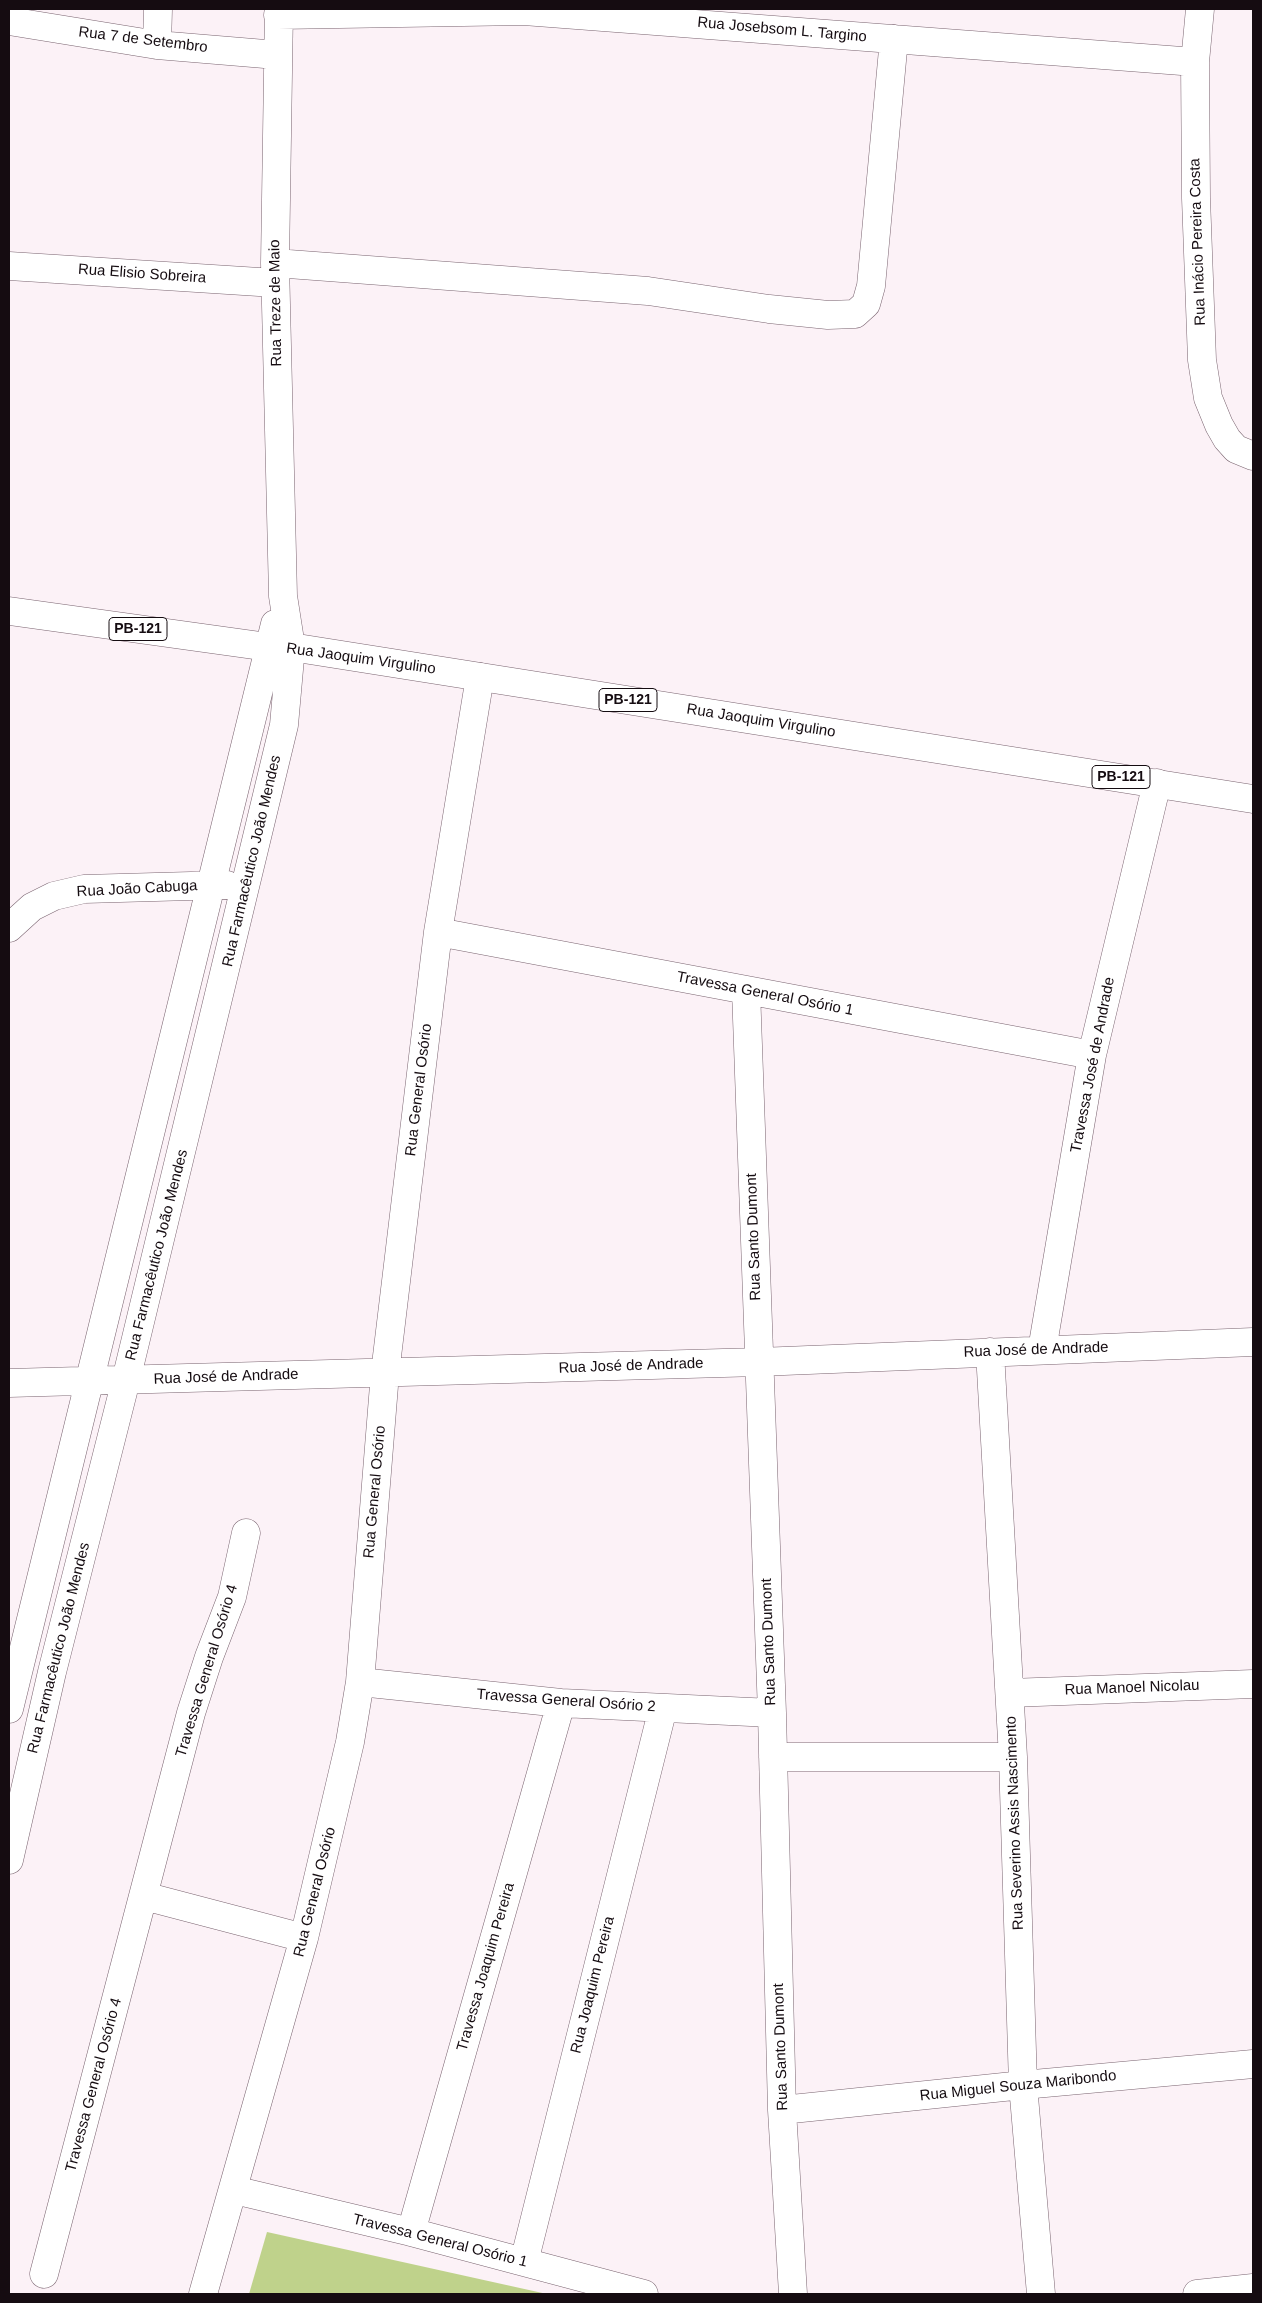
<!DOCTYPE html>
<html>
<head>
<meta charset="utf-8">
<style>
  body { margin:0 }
  #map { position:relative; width:1262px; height:2303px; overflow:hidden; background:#fcf2f7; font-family:Helvetica,sans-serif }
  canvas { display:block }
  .frame { position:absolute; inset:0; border:10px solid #150c11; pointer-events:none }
</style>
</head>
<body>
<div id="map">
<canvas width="1262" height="2303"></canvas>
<div class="frame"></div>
</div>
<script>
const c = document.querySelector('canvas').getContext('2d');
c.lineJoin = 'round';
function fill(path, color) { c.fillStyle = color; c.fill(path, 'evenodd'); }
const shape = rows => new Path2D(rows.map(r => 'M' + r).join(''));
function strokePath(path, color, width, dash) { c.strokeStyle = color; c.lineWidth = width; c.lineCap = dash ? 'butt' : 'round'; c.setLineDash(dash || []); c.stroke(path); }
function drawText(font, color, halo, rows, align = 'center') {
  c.font = font + ' Helvetica,sans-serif'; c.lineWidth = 4; c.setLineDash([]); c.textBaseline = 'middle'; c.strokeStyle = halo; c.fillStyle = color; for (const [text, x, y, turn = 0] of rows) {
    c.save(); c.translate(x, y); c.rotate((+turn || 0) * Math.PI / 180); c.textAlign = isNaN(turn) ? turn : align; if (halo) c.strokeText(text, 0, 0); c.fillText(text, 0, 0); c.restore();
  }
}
const green = shape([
  [267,2232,547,2294,249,2294]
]);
const minor = shape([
  [1200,9,1195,62,1196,198,1202,360,1208,398,1219,425,1227,439,1236,449,1253,456],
  [278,15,524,11,1195,62],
  [9,21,157,45,277,55],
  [157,45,158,9],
  [275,263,648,291,769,309,828,315,855,314,866,304,871,286,894,39],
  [9,266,275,283],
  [9,928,32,907,54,896,84,889,227,885],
  [438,932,1092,1055],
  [746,990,772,1713,782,2110,793,2294],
  [1042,1350,1092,1055,1157,783],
  [990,1352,1013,1757,1023,2085,1041,2294],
  [9,1383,759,1362,1253,1342],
  [360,1682,561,1703,772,1713],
  [1010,1693,1253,1684],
  [9,1709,275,624],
  [773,1757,1013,1757],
  [9,1860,52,1672,126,1380,284,725,291,647,283,596,275,263,279,9],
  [144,1896,304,1938],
  [782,2110,1023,2085,1253,2064],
  [234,2190,411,2232,644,2294],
  [411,2232,561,1703],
  [524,2262,663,1708],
  [44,2274,191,1713,209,1657,232,1597,246,1533],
  [203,2294,304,1938,350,1742,360,1682,385,1373,438,932,480,677],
  [1197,2294,1253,2288]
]);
const major = shape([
  [9,611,268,647,291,647,1253,799]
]);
const shields = [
  [138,629,58],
  [628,700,58],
  [1121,777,58]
];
const shieldNames = [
  ["PB-121",138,629],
  ["PB-121",628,700],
  ["PB-121",1121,777]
];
const streetNames = [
  ["Rua Josebsom L. Targino",782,30,5],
  ["Rua 7 de Setembro",143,40,7],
  ["Rua Inácio Pereira Costa",1198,242,-92],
  ["Rua Elisio Sobreira",142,274,4],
  ["Rua Treze de Maio",276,303,-91],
  ["Rua Jaoquim Virgulino",361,659,8],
  ["Rua Jaoquim Virgulino",761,721,9],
  ["Rua Farmacêutico João Mendes",252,861,-77],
  ["Rua João Cabuga",137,889,-3],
  ["Travessa General Osório 1",765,994,11],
  ["Travessa José de Andrade",1093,1065,-79],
  ["Rua General Osório",419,1090,-83],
  ["Rua Santo Dumont",754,1237,-92],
  ["Rua Farmacêutico João Mendes",157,1255,-76],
  ["Rua José de Andrade",1036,1350,-2],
  ["Rua José de Andrade",631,1366,-2],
  ["Rua José de Andrade",226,1377,-2],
  ["Rua General Osório",375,1492,-85],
  ["Rua Santo Dumont",769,1642,-92],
  ["Rua Farmacêutico João Mendes",59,1648,-76],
  ["Travessa General Osório 4",207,1671,-73],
  ["Rua Manoel Nicolau",1132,1688,-2],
  ["Travessa General Osório 2",566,1701,4],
  ["Rua Severino Assis Nascimento",1015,1823,-92],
  ["Rua General Osório",315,1892,-76],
  ["Travessa Joaquim Pereira",486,1967,-74],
  ["Rua Joaquim Pereira",593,1985,-76],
  ["Rua Santo Dumont",781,2047,-92],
  ["Travessa General Osório 4",94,2085,-75],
  ["Rua Miguel Souza Maribondo",1018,2086,-6],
  ["Travessa General Osório 1",440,2241,14]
];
fill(green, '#bfd28b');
strokePath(minor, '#7a6470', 29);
strokePath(major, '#7a6470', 29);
strokePath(minor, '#fff', 28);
strokePath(major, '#fff', 28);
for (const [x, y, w] of shields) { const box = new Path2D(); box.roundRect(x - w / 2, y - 11.5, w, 23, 4); c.fillStyle = '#fff'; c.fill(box); strokePath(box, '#150c11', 1); }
drawText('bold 14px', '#150c11', null, shieldNames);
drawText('15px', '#150c11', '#fff', streetNames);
</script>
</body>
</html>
